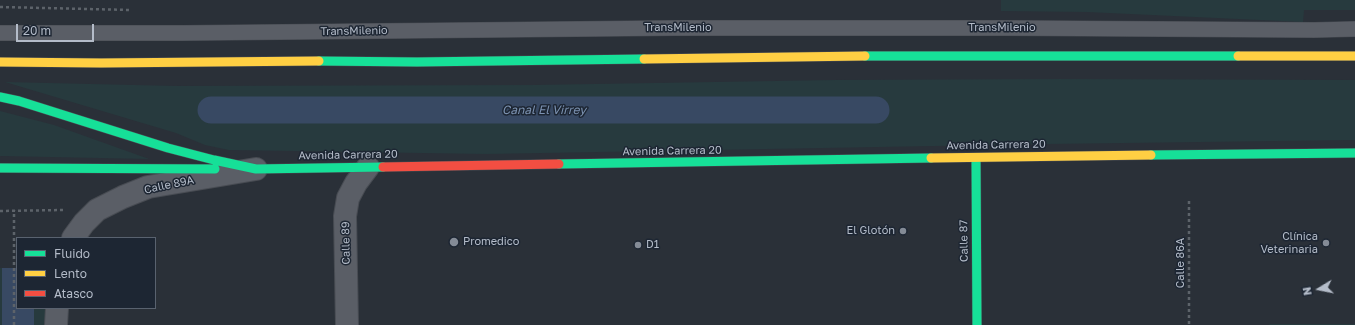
<!DOCTYPE html>
<html>
<head>
<meta charset="utf-8">
<style>
  body { margin:0 }
  #map { position:relative; width:1355px; height:325px; overflow:hidden; background:#2a3038; font-family:"Golos Text",sans-serif }
  canvas { display:block }
  .legend { position:absolute; left:16px; top:237px; width:140px; height:72px; box-sizing:border-box; background:#1d2633; border:1px solid #59626f; margin:0; padding:5px 7px; list-style:none; font-size:12px; color:#b4bcc9 }
  .legend li { display:flex; align-items:center; gap:8px; height:20px }
  .legend b { width:20px; border:1px solid #59626f }
  .north { position:absolute; left:1299px; top:269px; width:40px; height:40px; -webkit-text-stroke:3px #1d2633; paint-order:stroke; rotate:260deg; font-size:11px; font-weight:700; line-height:16px; text-align:center; color:#b4bcc9 }
  .north::after { content:''; display:block; margin:auto; width:14px; height:18px; background:#b4bcc9; clip-path:polygon(50% 0,100% 100%,50% 72%,0 100%) }
  .scale { position:absolute; left:16px; top:24px; width:78px; height:18px; box-sizing:border-box; border:2px solid #b4bcc9; border-top:0; padding-left:5px; font-size:12px; line-height:14px; white-space:nowrap; color:#b4bcc9; -webkit-text-stroke:3px #1d2633; paint-order:stroke }
</style>
</head>
<body>
<div id="map">
<canvas width="1355" height="325"></canvas>
<ul class="legend">
<li><b style="height:5px;background:#16e098"></b>Fluido</li>
<li><b style="height:5px;background:#ffcf43"></b>Lento</li>
<li><b style="height:5px;background:#f24e42"></b>Atasco</li>
</ul>
<div class="north">N</div>
<div class="scale">20 m</div>
</div>
<script>
const c = document.querySelector('canvas').getContext('2d');
c.lineJoin = 'round';
function fill(path, color) { c.fillStyle = color; c.fill(path, 'evenodd'); }
const shape = rows => new Path2D(rows.map(r => 'M' + r).join(''));
function strokePath(path, color, width, dash) { c.strokeStyle = color; c.lineWidth = width; c.lineCap = dash ? 'butt' : 'round'; c.setLineDash(dash || []); c.stroke(path); }
function drawText(font, color, halo, rows, align = 'center') {
  c.font = font + ' "Golos Text",sans-serif'; c.lineWidth = 3; c.setLineDash([]); c.textBaseline = 'middle'; c.strokeStyle = halo; c.fillStyle = color; for (const [text, x, y, turn = 0] of rows) {
    c.save(); c.translate(x, y); c.rotate((+turn || 0) * Math.PI / 180); c.textAlign = isNaN(turn) ? turn : align; if (halo) c.strokeText(text, 0, 0); c.fillText(text, 0, 0); c.restore();
  }
}
const green = shape([
  [1001,0,1355,0,1355,10,1304,10,1303,22,1087,12,1001,11],
  [1060,79,1355,80,1355,140,1047,144,486,154,229,150,205,145,176,133,5,82,176,86,534,85,835,80],
  [0,111,54,125,149,159,0,156],
  [0,268,2,268,2,325,0,325],
  [34,308,47,308,47,325,34,325],
  [1270,324,1355,324,1355,325,1269,325]
]);
const water = shape([
  [2,268,17,268,17,308,34,308,34,325,2,325]
]);
const canal = shape([
  [211,110,876,110]
]);
const path = shape([
  [0,7,131,10],
  [1189,201,1189,325],
  [0,211,63,210],
  [14,325,14,210]
]);
const lane = shape([
  [0,33,183,33,676,28,1003,28,1314,30,1355,29]
]);
const street = shape([
  [73,238,84,223,97,210,123,197,148,187,256,169],
  [56,325,57,308],
  [347,325,345,216,348,198,356,183,368,167]
]);
const fast = shape([
  [865,56,1238,56],
  [319,61,417,62,644,59],
  [0,97,19,101,168,148,214,160,256,169,383,167],
  [1151,155,1355,153],
  [976,158,977,325],
  [559,164,931,158],
  [0,168,215,169]
]);
const slow = shape([
  [1238,56,1355,56],
  [644,59,865,56],
  [0,62,101,63,319,61],
  [931,158,1151,155]
]);
const jam = shape([
  [383,167,559,164]
]);
const markers = [
  [903,231,4,"#848b96"],
  [454,242,5,"#848b96"],
  [1326,243,4,"#848b96"],
  [638,245,4,"#848b96"]
];
const streetNames = [
  ["TransMilenio",678,28],
  ["TransMilenio",1002,28],
  ["TransMilenio",354,31,-1],
  ["Avenida Carrera 20",996,145,-1],
  ["Avenida Carrera 20",672,151,-1],
  ["Avenida Carrera 20",348,155,-1],
  ["Calle 89A",169,185,-12],
  ["Calle 87",964,241,-91],
  ["Calle 89",346,243,-91],
  ["Calle 86A",1181,263,-90]
];
const poiNames = [
  ["El Glotón",895,231],
  ["Clínica",1318,237],
  ["Veterinaria",1318,250],
  ["Promedico",463,242,"left"],
  ["D1",646,245,"left"]
];
const waterNames = [
  ["Canal El Virrey",544,110]
];
fill(green, '#273a3e');
fill(water, '#384963');
strokePath(canal, '#384963', 27);
strokePath(lane, '#484c53', 16);
strokePath(street, '#484c53', 24);
strokePath(fast, '#484c53', 10);
strokePath(slow, '#484c53', 10);
strokePath(jam, '#484c53', 10);
strokePath(path, '#5d636a', 2.5, [3, 3]);
strokePath(lane, '#5a5e66', 15);
strokePath(street, '#5a5e66', 22);
strokePath(fast, '#16e098', 9);
strokePath(slow, '#ffcf43', 9);
strokePath(jam, '#f24e42', 9);
for (const [x, y, r, color] of markers) { const dot = new Path2D(); dot.arc(x, y, r, 0, 2 * Math.PI); c.fillStyle = color; c.fill(dot); strokePath(dot, '#1d2633', 1.5); }
drawText('11px', '#b4bcc9', '#1d2633', streetNames);
drawText('11px', '#b4bcc9', '#1d2633', poiNames, 'right');
drawText('italic 12px', '#7c92b1', '#1d2633', waterNames);
</script>
</body>
</html>
